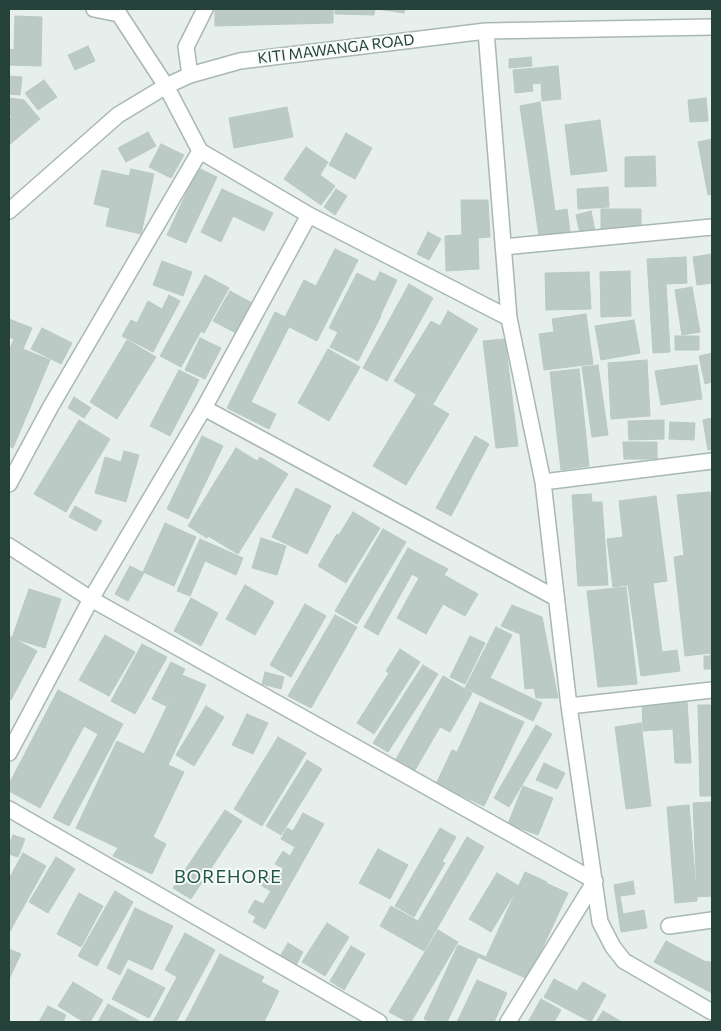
<!DOCTYPE html>
<html>
<head>
<meta charset="utf-8">
<style>
  body { margin:0 }
  #map { position:relative; width:721px; height:1031px; overflow:hidden; background:#e6efeb; font-family:Commissioner,sans-serif }
  canvas { display:block }
  .frame { position:absolute; inset:0; border:10px solid #24423a; pointer-events:none }
</style>
</head>
<body>
<div id="map">
<canvas width="721" height="1031"></canvas>
<div class="frame"></div>
</div>
<script>
const c = document.querySelector('canvas').getContext('2d');
c.lineJoin = 'round';
function fill(path, color) { c.fillStyle = color; c.fill(path, 'evenodd'); }
const shape = rows => new Path2D(rows.map(r => 'M' + r).join(''));
function strokePath(path, color, width, dash) { c.strokeStyle = color; c.lineWidth = width; c.lineCap = dash ? 'butt' : 'round'; c.setLineDash(dash || []); c.stroke(path); }
function drawText(font, color, halo, rows, align = 'center') {
  c.font = font + ' Commissioner,sans-serif'; c.lineWidth = 4; c.setLineDash([]); c.textBaseline = 'middle'; c.strokeStyle = halo; c.fillStyle = color; for (const [text, x, y, turn = 0] of rows) {
    c.save(); c.translate(x, y); c.rotate((+turn || 0) * Math.PI / 180); c.textAlign = isNaN(turn) ? turn : align; if (halo) c.strokeText(text, 0, 0); c.fillText(text, 0, 0); c.restore();
  }
}
const building = shape([
  [215,9,333,9,333,23,215,26,215,9],
  [335,9,375,9,374,15,335,14,335,9],
  [377,9,405,9,404,13,377,9],
  [15,16,42,17,41,66,9,65,9,49,14,50,15,16],
  [88,46,95,61,75,70,68,55,88,46],
  [531,57,532,66,509,68,509,59,531,57],
  [558,66,561,99,542,101,541,83,532,84,533,91,515,93,513,70,558,66],
  [9,76,22,77,20,95,9,94,9,76],
  [44,80,57,97,38,110,25,93,44,80],
  [9,98,24,100,40,119,9,145,9,120,12,116,9,115,9,98],
  [706,98,708,121,690,122,688,100,706,98],
  [540,102,555,211,567,209,570,232,539,236,520,106,540,102],
  [287,107,293,137,234,148,229,118,287,107],
  [600,120,607,171,571,175,565,125,600,120],
  [148,132,156,146,126,162,118,148,148,132],
  [346,133,372,148,355,179,329,165,346,133],
  [712,139,712,194,708,195,698,142,712,139],
  [161,144,184,155,171,178,149,167,161,144],
  [306,147,328,162,320,175,335,186,321,205,284,179,306,147],
  [655,156,656,186,625,187,625,157,655,156],
  [198,168,217,177,186,243,167,235,198,168],
  [131,169,154,174,141,234,106,226,110,208,94,204,102,170,129,176,131,169],
  [608,187,609,207,578,209,577,189,608,187],
  [222,189,273,213,264,231,233,216,221,242,201,232,222,189],
  [336,189,347,196,335,215,324,207,336,189],
  [461,200,488,200,490,237,478,238,479,269,446,271,445,236,462,235,461,200],
  [601,209,641,209,641,231,601,231,601,209],
  [591,211,595,231,580,233,576,215,591,211],
  [428,232,441,239,429,260,417,254,428,232],
  [335,249,358,260,317,341,289,327,251,402,276,414,269,429,227,408,275,312,285,317,304,280,316,286,335,249],
  [712,254,712,283,697,285,693,257,712,254],
  [686,257,687,283,666,284,670,352,653,353,647,259,686,257],
  [162,261,192,272,183,296,153,285,162,261],
  [630,271,631,316,601,317,600,272,630,271],
  [380,272,397,280,380,316,381,316,358,361,330,347,338,332,329,328,357,273,375,282,380,272],
  [589,272,591,309,546,310,545,273,589,272],
  [205,275,229,288,204,333,201,331,181,367,160,356,205,275],
  [409,284,433,298,387,381,363,368,409,284],
  [692,287,700,332,682,335,675,290,692,287],
  [230,291,252,303,236,333,213,321,230,291],
  [169,295,180,301,153,352,122,336,131,320,137,323,148,301,162,309,169,295],
  [448,311,478,329,433,404,394,381,431,321,440,326,448,311],
  [586,314,593,364,544,370,539,334,554,332,552,319,586,314],
  [9,319,32,328,23,349,50,360,13,448,9,446,9,351,14,339,9,337,9,319],
  [634,320,640,353,601,360,595,326,634,320],
  [42,328,72,343,61,364,31,349,42,328],
  [675,336,699,336,699,350,675,350,675,336],
  [200,338,221,348,205,379,185,370,200,338],
  [505,339,518,446,496,448,483,341,505,339],
  [127,340,156,357,117,419,90,402,127,340],
  [328,349,360,367,329,421,298,403,328,349],
  [712,353,712,382,705,384,699,356,712,353],
  [647,360,650,416,611,419,608,363,647,360],
  [598,365,608,435,592,437,582,367,598,365],
  [697,365,702,399,661,405,655,371,697,365],
  [579,369,589,466,561,470,550,372,579,369],
  [179,370,199,380,170,436,150,426,179,370],
  [416,395,449,414,406,485,373,466,416,395],
  [74,397,91,408,84,418,68,408,74,397],
  [712,418,712,449,708,450,703,420,712,418],
  [79,420,110,439,66,512,34,494,79,420],
  [664,420,664,439,629,440,628,421,664,420],
  [670,422,695,423,694,440,669,439,670,422],
  [202,436,223,446,188,519,167,509,202,436],
  [475,436,489,444,451,516,436,508,475,436],
  [623,442,657,442,657,459,624,459,623,442],
  [236,448,257,461,260,457,288,474,238,554,208,536,207,538,188,526,236,448],
  [124,451,139,455,126,502,95,493,105,457,121,462,124,451],
  [296,488,331,506,307,554,272,537,296,488],
  [710,492,712,516,712,655,710,656,710,653,685,656,674,557,684,555,677,495,710,492],
  [591,494,592,502,602,502,608,585,578,586,572,495,591,494],
  [656,496,667,581,653,583,662,652,677,650,680,671,641,676,628,585,613,587,607,539,623,537,619,501,656,496],
  [75,506,102,521,96,531,69,517,75,506],
  [353,512,380,528,346,583,318,566,337,534,339,535,353,512],
  [165,523,196,537,174,586,143,572,165,523],
  [383,529,406,542,357,624,335,611,383,529],
  [261,538,286,546,277,575,252,568,261,538],
  [200,539,243,558,236,575,205,561,190,596,177,591,200,539],
  [408,548,448,569,444,575,478,594,465,616,443,604,426,634,397,618,419,578,412,574,378,635,364,627,408,548],
  [130,566,144,573,128,601,115,594,130,566],
  [245,585,274,602,255,635,226,619,245,585],
  [626,587,637,684,598,687,587,591,626,587],
  [29,589,61,599,45,648,12,638,29,589],
  [191,598,218,613,201,646,174,631,191,598],
  [305,604,326,616,291,677,270,665,305,604],
  [512,605,542,617,558,698,536,698,534,688,525,689,520,634,501,626,512,605],
  [335,615,357,627,311,708,288,696,335,615],
  [496,627,512,635,490,678,542,703,533,721,465,688,496,627],
  [105,635,135,652,109,696,79,680,105,635],
  [9,636,37,651,11,700,9,699,9,636],
  [470,636,485,643,465,684,450,677,470,636],
  [142,644,167,657,135,714,111,701,142,644],
  [400,649,420,662,374,734,357,723,389,673,386,671,400,649],
  [704,656,712,656,712,669,704,669,704,656],
  [171,662,185,669,166,706,152,699,171,662],
  [423,665,438,674,388,752,373,743,423,665],
  [265,672,284,677,281,689,262,684,265,672],
  [182,675,206,685,168,765,184,772,153,837,166,844,152,874,113,856,118,848,76,828,117,741,144,754,182,675],
  [443,676,472,693,450,732,440,727,415,770,396,759,443,676],
  [58,690,123,724,69,826,53,818,98,734,84,726,40,808,9,791,9,784,58,690],
  [480,702,524,722,484,806,436,784,452,750,457,752,480,702],
  [687,702,691,763,675,763,673,729,643,731,642,704,687,702],
  [698,705,712,705,712,796,700,796,698,705],
  [206,706,224,717,194,766,176,755,206,706],
  [247,714,268,723,253,754,232,745,247,714],
  [641,723,651,806,626,809,615,727,641,723],
  [536,725,552,734,509,807,494,798,536,725],
  [278,737,306,753,262,826,234,809,278,737],
  [307,760,322,769,281,835,266,826,307,760],
  [544,763,565,773,557,789,536,780,544,763],
  [523,786,553,798,538,835,508,824,523,786],
  [712,802,712,896,697,897,693,803,712,802],
  [689,805,697,901,675,903,667,807,689,805],
  [225,810,242,821,191,899,173,888,225,810],
  [303,813,324,824,265,929,253,922,256,917,248,912,255,900,263,904,271,891,262,886,269,872,279,877,283,868,275,864,283,851,290,856,295,847,281,839,287,828,293,831,303,813],
  [440,828,456,837,442,862,445,863,414,917,395,906,440,828],
  [13,835,25,839,18,857,9,854,9,846,13,835],
  [467,837,484,847,424,951,380,926,391,906,418,921,467,837],
  [378,849,408,865,390,899,359,883,378,849],
  [23,853,46,866,9,933,9,879,23,853],
  [56,857,75,869,48,913,29,902,56,857],
  [525,872,547,882,546,883,568,893,528,979,478,957,447,1022,432,1022,424,1019,458,945,486,957,525,872],
  [497,873,519,886,491,932,469,919,497,873],
  [633,881,635,894,620,896,623,914,644,910,647,928,621,932,614,885,633,881],
  [115,891,133,902,97,966,78,956,115,891],
  [79,893,103,906,81,947,57,934,79,893],
  [135,908,173,926,152,970,128,959,120,975,107,968,135,908],
  [327,923,349,937,325,976,302,962,327,923],
  [438,930,458,942,411,1022,408,1022,389,1012,438,930],
  [185,933,215,950,176,1022,153,1022,177,977,165,970,185,933],
  [666,941,706,962,707,961,712,963,712,993,654,962,666,941],
  [288,943,303,952,295,967,279,958,288,943],
  [351,946,365,954,344,990,330,981,351,946],
  [9,949,21,954,9,979,9,949],
  [220,954,264,977,261,982,279,991,264,1022,185,1022,220,954],
  [128,969,165,988,149,1018,112,999,128,969],
  [554,979,577,991,583,982,606,995,591,1022,544,997,554,979],
  [477,980,507,993,494,1022,457,1022,477,980],
  [73,982,103,1000,90,1022,84,1022,58,1006,73,982],
  [541,999,561,1010,554,1022,528,1022,541,999],
  [108,1004,141,1022,98,1022,108,1004],
  [48,1006,66,1015,63,1022,39,1022,48,1006],
  [603,1011,622,1022,596,1022,603,1011]
]);
const street = shape([
  [94,9,119,14,166,86,200,151],
  [486,31,509,318,543,482,569,706,600,922,613,947,624,961,712,1012],
  [190,75,186,47,205,9],
  [9,211,118,115,166,86,190,75,240,61,486,31,712,27],
  [503,247,712,227],
  [204,408,556,598],
  [543,482,712,461],
  [9,484,51,406,200,151,309,215,509,318],
  [9,546,91,599,595,881,508,1022],
  [569,706,712,690],
  [9,753,91,599,204,408,309,215],
  [9,809,379,1022],
  [669,926,712,920]
]);
const streetNames = [
  ["KITI MAWANGA ROAD",336,49,-7]
];
const quarterNames = [
  ["BOREHORE",228,877]
];
fill(building, '#bbcac4');
strokePath(building, '#b8c9c2', 1);
strokePath(street, '#a8b8b2', 18);
strokePath(street, '#fff', 15);
drawText('15px', '#24423a', '#f7fbf9', streetNames);
c.letterSpacing = '1px';
drawText('18px', '#1f5548', '#f7fbf9', quarterNames);
c.letterSpacing = '0px';
</script>
</body>
</html>
